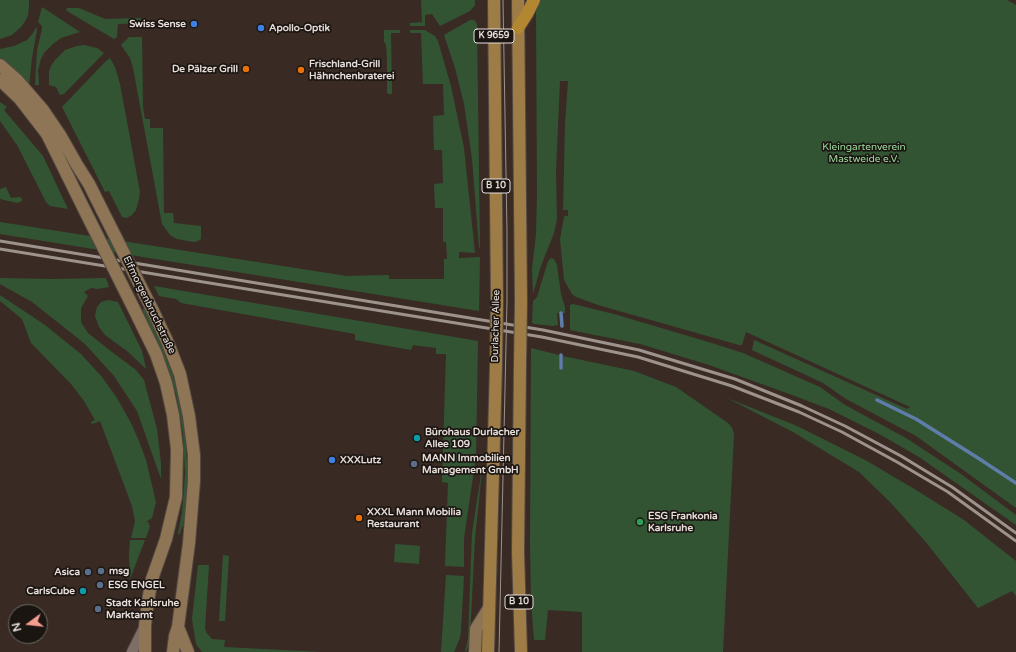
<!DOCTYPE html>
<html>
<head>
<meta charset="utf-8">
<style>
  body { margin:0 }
  #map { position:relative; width:1016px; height:652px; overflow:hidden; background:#392b24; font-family:"Varela Round",sans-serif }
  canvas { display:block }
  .north { position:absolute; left:8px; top:604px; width:40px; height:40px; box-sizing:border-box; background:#1b1512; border:1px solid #6c6561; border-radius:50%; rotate:255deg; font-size:11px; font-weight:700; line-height:16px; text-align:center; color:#e6ddd8 }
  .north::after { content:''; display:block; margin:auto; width:14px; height:18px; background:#f59d8f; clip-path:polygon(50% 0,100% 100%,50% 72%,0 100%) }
</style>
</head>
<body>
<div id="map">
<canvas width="1016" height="652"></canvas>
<div class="north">N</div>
</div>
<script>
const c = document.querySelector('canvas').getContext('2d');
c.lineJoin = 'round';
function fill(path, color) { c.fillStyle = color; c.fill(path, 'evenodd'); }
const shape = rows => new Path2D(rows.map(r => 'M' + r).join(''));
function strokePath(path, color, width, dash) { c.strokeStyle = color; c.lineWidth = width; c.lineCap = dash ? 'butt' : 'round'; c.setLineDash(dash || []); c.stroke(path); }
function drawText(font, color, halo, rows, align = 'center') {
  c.font = font + ' "Varela Round",sans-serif'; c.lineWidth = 3.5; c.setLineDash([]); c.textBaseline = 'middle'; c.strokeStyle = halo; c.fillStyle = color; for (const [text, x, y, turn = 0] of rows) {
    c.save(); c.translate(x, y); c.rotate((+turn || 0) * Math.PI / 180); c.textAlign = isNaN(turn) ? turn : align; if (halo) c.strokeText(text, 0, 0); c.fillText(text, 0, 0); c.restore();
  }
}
const green = shape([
  [0,0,29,0,29,6,28,16,22,26,12,35,0,39],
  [421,0,475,0,475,5,470,11,440,26,432,14,425,15,425,26,410,26,410,23,422,22],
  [540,0,1007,0,1016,5,1016,508,916,436,846,399,823,383,752,350,754,340,907,409,910,407,746,332,742,345,739,345,598,305,576,297,572,294,564,280,560,239,564,217,565,216,568,216,568,210,563,210,565,124,568,81,560,81,556,171,557,219,554,233,541,266,533,294,532,269,536,234,537,195,536,11],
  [42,7,80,32,61,38,53,44,44,53,41,59,38,70,39,85,35,85,37,50,42,29,42,26,38,22],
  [67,8,79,8,105,19,141,18,141,23,118,24,117,37,114,39,67,11,66,10],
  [470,20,474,20,477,24,480,248,479,247,472,159,464,104,455,68,444,35],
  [36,27,37,30,32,58,29,87,0,61,0,49,14,46,27,40,33,33],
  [384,30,400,30,400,33,391,33,392,94,388,94,387,92,387,59,386,44,384,42],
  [410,30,425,30,435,36,438,41,451,86,464,148,475,253,459,252,459,258,480,257,479,311,0,234,0,222,347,276,389,275,389,279,444,279,444,259,447,259,446,242,443,242,443,208,435,208,434,184,443,183,442,150,434,150,433,116,444,115,443,84,423,84,421,33,410,33],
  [129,37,142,37,143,108,145,119,150,119,150,128,163,128,164,213,173,213,174,223,201,226,201,239,198,241,193,242,177,239,170,235,162,224,133,68,130,58,121,45],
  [84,45,97,48,104,53,64,94,60,95,56,87,49,85,49,72,51,66,55,60,65,50,77,46],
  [110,58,115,67,120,84,140,192,139,199,136,210,132,215,127,218,122,217,109,191,105,192,62,107,104,63],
  [0,102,7,107,4,110,43,156,68,209,50,206,46,202,17,145,0,121],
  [6,187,11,198,20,197,22,199,22,201,17,203,0,199,0,189],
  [551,258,554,259,557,265,561,294,565,307,565,313,557,313,558,325,553,326,534,324,532,323,533,301,537,297,548,261],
  [0,278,53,279,106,278,109,287,98,289,91,288,84,292,88,296,81,308,81,322,88,333,112,352,136,370,144,380,157,429,161,463,161,479,137,411,114,376,85,344,32,302,0,284],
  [154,286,478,341,476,457,464,538,464,567,445,566,448,483,442,482,446,354,436,354,436,348,413,345,411,350,355,340,355,334,181,303,176,299,159,296],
  [0,295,45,325,81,354,102,377,117,398,131,423,139,441,146,460,156,502,152,518,146,522,148,522,150,526,146,538,131,538,135,521,132,506,100,421,92,424,91,422,95,420,84,401,71,384,31,343,22,319,0,301],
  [108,300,118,302,142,351,146,369,127,351,105,335,99,327,95,316,97,307,101,302],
  [573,304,614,314,715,344,743,353,820,387,845,405,906,438,961,474,1016,515,1016,525,919,457,881,435,829,409,792,395,709,365,640,344,570,330,570,305],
  [142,309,146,309,164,349,173,375,181,406,185,435,188,476,185,516,183,525,179,535,178,534,182,512,185,474,183,435,180,415,176,395,166,364],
  [531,348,559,355,559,368,563,368,563,356,634,371,676,387,728,423,732,428,734,434,723,652,582,652,582,612,548,610,545,640,534,640,531,600,530,544],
  [727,398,797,426,867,461,916,490,964,520,1016,561,1016,596,1012,591,978,608,925,541,890,502,859,472,793,432],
  [483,462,475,538,470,638,467,650,465,652,468,638,472,533],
  [130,540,145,540,130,579,129,555],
  [395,544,420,546,419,564,394,562],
  [223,555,229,556,225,621,219,621],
  [198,565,209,565,205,628,206,632,212,639,225,640,224,647,321,652,202,652,196,644,192,619],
  [446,575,464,576,461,631,460,638,454,652,441,652]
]);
const stream = shape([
  [561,313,562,326],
  [561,368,561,355],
  [877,400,916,419,978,458,1016,483]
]);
const minor = shape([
  [132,652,145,626]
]);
const secondary = shape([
  [0,65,17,80,43,110,60,135,77,165,89,184,102,210],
  [0,80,20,99,47,134,83,207],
  [133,307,156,354,166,383,173,415,177,449,176,497,166,539,152,579,148,601,145,626,145,652],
  [153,311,168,343,180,374,189,416,194,455,194,481,189,543,178,627,175,636,173,652],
  [178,627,188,652],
  [475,652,476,629,489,608]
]);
const primary = shape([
  [494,0,497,300],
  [518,0,521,301],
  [520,365,518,552,521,652],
  [488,652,496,365]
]);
const motorway = shape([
  [518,28,527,14,534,0]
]);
const tram = shape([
  [499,652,507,301,507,232,503,0]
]);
const rail = shape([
  [0,241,543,330,639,350,735,379,802,406,845,426,901,456,952,487,1016,533],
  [0,249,542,337,638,357,732,386,799,412,842,432,897,462,948,492,1016,541]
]);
const secondaryBridge = shape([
  [83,207,133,307],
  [102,210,153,311]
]);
const primaryBridge = shape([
  [496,365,497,300],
  [520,365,521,301]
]);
const markers = [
  [194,24,4,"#3f7fe0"],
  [261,28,4,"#3f7fe0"],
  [246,69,4,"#e8710a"],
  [301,70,4,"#e8710a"],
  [417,438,4,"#0f9aa8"],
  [332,460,4,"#3f7fe0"],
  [414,464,4,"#5c6f8a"],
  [359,518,4,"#e8710a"],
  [640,522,4,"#2e9e5b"],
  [101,571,4,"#5c6f8a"],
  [88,572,4,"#5c6f8a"],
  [100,585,4,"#5c6f8a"],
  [83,591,4,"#0f9aa8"],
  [98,609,4,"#5c6f8a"]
];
const shields = [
  [494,36,40],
  [496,186,28],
  [519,602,28]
];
const shieldNames = [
  ["K 9659",494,36],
  ["B 10",496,186],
  ["B 10",519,602]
];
const poiNames = [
  ["Swiss Sense",186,24,"right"],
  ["Apollo-Optik",269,28],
  ["Frischland-Grill",309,64],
  ["Hähnchenbraterei",309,76],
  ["De Pälzer Grill",238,69,"right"],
  ["Bürohaus Durlacher",425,432],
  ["Allee 109",425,444],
  ["MANN Immobilien",422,458],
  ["Management GmbH",422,470],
  ["XXXLutz",340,460],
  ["XXXL Mann Mobilia",367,512],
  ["Restaurant",367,524],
  ["ESG Frankonia",648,516],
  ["Karlsruhe",648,528],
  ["msg",109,571],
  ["Asica",80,572,"right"],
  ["ESG ENGEL",108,585],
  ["CarlsCube",75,591,"right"],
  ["Stadt Karlsruhe",106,603],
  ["Marktamt",106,615]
];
const parkNames = [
  ["Kleingartenverein",864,147],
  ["Mastweide e.V.",864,159]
];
const streetNames = [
  ["Elfmorgenbruchstraße",149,305,64],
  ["Durlacher Allee",496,326,-89]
];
fill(green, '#325433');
strokePath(stream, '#5f7da9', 3.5);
strokePath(minor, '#534842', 12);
strokePath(secondary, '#534842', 14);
strokePath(primary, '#534842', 14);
strokePath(motorway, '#534842', 14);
strokePath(minor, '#7e6e66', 10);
strokePath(secondary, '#8e7556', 12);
strokePath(primary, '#9e7c46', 12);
strokePath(motorway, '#b38631', 12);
strokePath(tram, '#9d928c', 1);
strokePath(rail, '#9d928c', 3);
strokePath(secondaryBridge, '#534842', 14, []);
strokePath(primaryBridge, '#534842', 14, []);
strokePath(secondaryBridge, '#8e7556', 12);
strokePath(primaryBridge, '#9e7c46', 12);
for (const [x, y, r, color] of markers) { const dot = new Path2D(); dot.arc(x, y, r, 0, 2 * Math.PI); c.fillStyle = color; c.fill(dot); strokePath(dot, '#1b1512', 1.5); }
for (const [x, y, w] of shields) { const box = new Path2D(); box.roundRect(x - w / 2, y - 7, w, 14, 3); c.fillStyle = '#1b1512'; c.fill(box); strokePath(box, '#e6ddd8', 1); }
drawText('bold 9px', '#e6ddd8', null, shieldNames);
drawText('bold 10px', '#e6ddd8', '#1b1512', poiNames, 'left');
drawText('10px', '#9ddd9f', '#1b1512', parkNames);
drawText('10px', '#e6ddd8', '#1b1512', streetNames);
</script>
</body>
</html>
